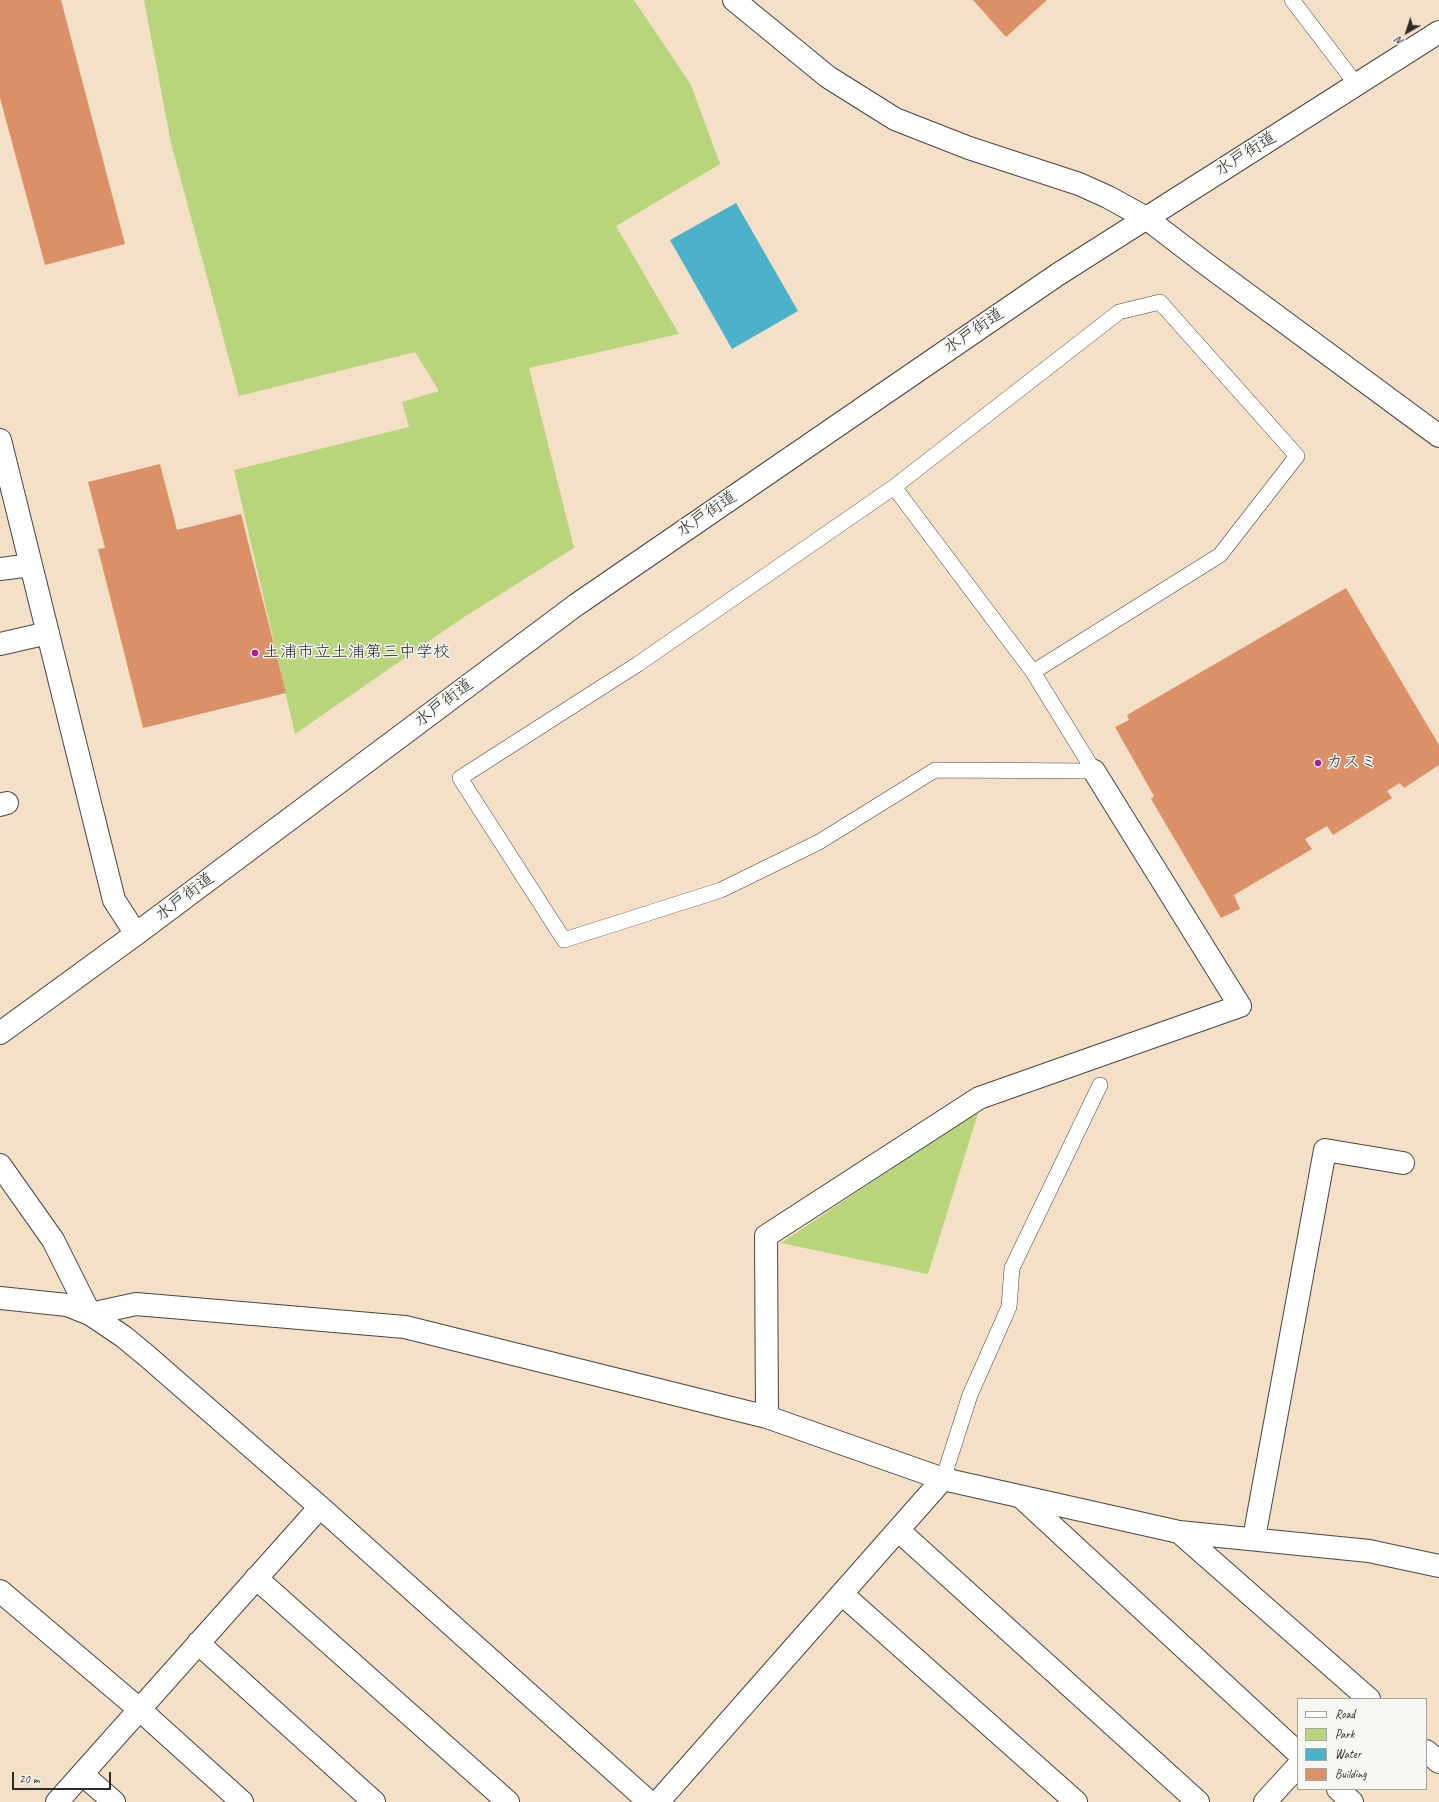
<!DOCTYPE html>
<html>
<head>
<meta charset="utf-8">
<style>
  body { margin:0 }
  #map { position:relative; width:1439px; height:1802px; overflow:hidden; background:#f4dfc7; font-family:Caveat,sans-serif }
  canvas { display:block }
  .legend { position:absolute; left:1297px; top:1698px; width:130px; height:92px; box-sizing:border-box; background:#f6f6f2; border:1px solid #a5a5a2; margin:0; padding:5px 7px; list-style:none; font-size:12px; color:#2b2b2b }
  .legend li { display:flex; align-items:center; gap:8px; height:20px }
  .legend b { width:20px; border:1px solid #a5a5a2 }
  .north { position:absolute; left:1387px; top:12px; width:40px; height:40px; -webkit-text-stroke:3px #f6f6f2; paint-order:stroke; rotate:219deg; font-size:11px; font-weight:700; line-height:16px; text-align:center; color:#2b2b2b }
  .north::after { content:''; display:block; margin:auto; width:14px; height:18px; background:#2b2b2b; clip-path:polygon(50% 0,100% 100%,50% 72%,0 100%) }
  .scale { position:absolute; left:12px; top:1772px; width:99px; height:18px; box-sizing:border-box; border:2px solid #2b2b2b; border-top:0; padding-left:5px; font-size:12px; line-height:14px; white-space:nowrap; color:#2b2b2b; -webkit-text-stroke:3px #f6f6f2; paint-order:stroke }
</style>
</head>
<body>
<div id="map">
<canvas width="1439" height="1802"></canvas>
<ul class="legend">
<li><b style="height:5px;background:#fff"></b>Road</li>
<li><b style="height:11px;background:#b8d57c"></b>Park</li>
<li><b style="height:11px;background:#4cb1cb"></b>Water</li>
<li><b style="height:11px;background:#dc9067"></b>Building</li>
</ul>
<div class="north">N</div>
<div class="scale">20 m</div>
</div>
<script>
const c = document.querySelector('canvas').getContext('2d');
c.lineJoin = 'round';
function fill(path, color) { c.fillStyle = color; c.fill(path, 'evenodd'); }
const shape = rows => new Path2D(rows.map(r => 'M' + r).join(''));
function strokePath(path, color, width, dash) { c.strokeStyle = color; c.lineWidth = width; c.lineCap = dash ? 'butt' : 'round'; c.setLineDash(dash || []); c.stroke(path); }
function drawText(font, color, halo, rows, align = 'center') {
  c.font = font + ' Caveat,"Klee One",sans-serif'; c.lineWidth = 3; c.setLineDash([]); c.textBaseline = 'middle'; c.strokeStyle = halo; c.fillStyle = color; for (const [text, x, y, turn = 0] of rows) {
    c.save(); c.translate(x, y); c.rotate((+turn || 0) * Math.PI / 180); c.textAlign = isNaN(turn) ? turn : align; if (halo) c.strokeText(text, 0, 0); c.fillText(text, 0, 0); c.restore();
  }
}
const green = shape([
  [144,0,634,0,691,85,720,164,616,226,679,334,529,368,574,548,461,619,295,734,234,470,409,427,402,402,439,391,415,352,239,396,171,143],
  [979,1110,928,1274,781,1243]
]);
const water = shape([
  [736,203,798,311,732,349,670,240]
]);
const building = shape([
  [0,0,61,0,125,244,45,265,0,98],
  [973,0,1047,0,1006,37],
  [160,464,177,530,241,514,286,693,143,728,98,549,105,548,88,482],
  [1346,588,1439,745,1439,765,1404,788,1400,783,1387,791,1392,798,1333,835,1327,826,1305,839,1312,849,1234,895,1240,909,1221,918,1151,799,1154,796,1115,727,1129,720,1127,715]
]);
const lane = shape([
  [1292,0,1356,84],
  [894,487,1033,672,1094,771,935,770,819,842,721,890,564,940,460,778,638,664,894,487,1119,312,1160,302,1297,456,1220,555,1033,672],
  [943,1479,970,1395,1009,1307,1012,1268,1100,1085]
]);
const street = shape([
  [734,0,828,77,895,119,969,148,1079,184,1108,197,1146,218],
  [0,440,114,900,136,934],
  [0,569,31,565],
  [0,644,48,633],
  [0,805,7,803],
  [0,1165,53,1240,90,1314,124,1337,147,1356,320,1507,649,1802],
  [90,1314,136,1304,405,1327,767,1417,943,1479,1179,1532,1369,1551,1439,1566],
  [767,1417,766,1236,979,1098,1240,1006,1094,771],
  [1021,1497,1298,1753],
  [898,1530,1198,1802],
  [1179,1532,1369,1699],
  [1254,1538,1325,1150,1403,1163],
  [256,1578,508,1802],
  [0,1591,139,1709,242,1802],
  [842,1594,1076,1802],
  [198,1643,374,1802],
  [1426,1751,1439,1762],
  [82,1774,114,1802],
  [1338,1789,1352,1802],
  [57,1802,320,1507],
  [658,1802,943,1479],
  [1265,1802,1298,1766]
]);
const secondary = shape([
  [1146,218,1206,264,1439,436],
  [0,1298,67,1305,90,1314]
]);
const highway = shape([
  [0,1033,136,934,576,605,1057,275,1439,32]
]);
const markers = [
  [255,653,4,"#b5179e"],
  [1318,763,4,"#b5179e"]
];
const streetNames = [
  ["水戸街道",1246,154,-32],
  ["水戸街道",974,331,-34],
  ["水戸街道",707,514,-34],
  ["水戸街道",444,703,-37],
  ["水戸街道",185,897,-37]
];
const poiNames = [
  ["土浦市立土浦第三中学校",263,653],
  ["カスミ",1326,763]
];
fill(green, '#b8d57c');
fill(water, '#4cb1cb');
fill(building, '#dc9067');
strokePath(lane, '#494642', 16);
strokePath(street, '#494642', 24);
strokePath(secondary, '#494642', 24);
strokePath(highway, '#494642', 24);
strokePath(lane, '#fff', 15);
strokePath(street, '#fff', 22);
strokePath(secondary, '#fff', 22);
strokePath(highway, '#fff', 22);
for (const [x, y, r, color] of markers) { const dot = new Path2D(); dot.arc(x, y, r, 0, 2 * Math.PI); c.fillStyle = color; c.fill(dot); strokePath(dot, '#f6f6f2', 1.5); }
drawText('17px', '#2b2b2b', '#f6f6f2', streetNames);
drawText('17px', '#2b2b2b', '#f6f6f2', poiNames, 'left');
</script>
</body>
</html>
